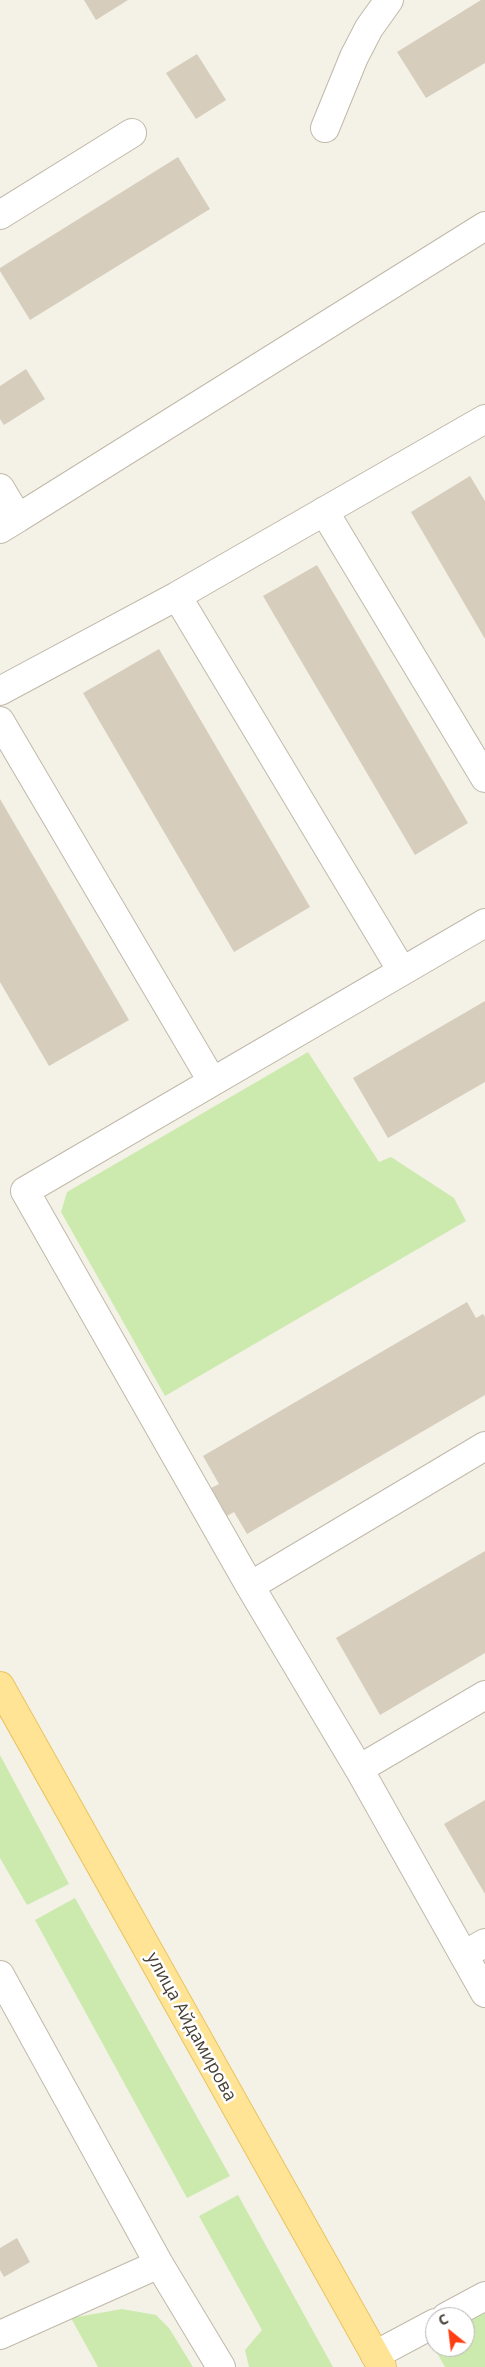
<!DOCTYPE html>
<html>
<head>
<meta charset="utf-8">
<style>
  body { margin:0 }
  #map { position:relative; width:485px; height:2367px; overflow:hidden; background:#f4f1e7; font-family:"Open Sans",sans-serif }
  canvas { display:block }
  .north { position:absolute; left:425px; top:2307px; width:50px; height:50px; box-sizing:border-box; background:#fff; border:1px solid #b6b3af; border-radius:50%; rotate:331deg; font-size:14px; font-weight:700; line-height:20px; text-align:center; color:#484136 }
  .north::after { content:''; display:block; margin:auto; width:18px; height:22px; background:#ff3e13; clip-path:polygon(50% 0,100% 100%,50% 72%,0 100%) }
</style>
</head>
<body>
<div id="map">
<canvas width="485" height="2367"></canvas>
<div class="north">С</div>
</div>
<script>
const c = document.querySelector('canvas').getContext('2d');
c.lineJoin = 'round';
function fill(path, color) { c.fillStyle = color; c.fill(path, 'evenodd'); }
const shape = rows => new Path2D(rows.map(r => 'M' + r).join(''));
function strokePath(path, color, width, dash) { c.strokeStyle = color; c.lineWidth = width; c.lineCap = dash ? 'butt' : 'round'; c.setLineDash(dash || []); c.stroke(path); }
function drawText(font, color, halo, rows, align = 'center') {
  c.font = font + ' "Open Sans",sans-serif'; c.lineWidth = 5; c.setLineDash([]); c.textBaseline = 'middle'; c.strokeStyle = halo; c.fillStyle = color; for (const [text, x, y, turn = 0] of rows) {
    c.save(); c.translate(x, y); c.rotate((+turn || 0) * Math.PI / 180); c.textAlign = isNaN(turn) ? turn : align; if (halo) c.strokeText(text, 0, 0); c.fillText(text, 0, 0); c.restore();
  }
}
const green = shape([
  [308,1052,379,1162,391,1157,454,1198,466,1221,165,1396,61,1212,67,1192],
  [0,1755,69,1884,27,1905,0,1858],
  [75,1898,230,2176,187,2198,35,1920],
  [238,2195,333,2367,249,2367,245,2350,262,2330,199,2216],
  [122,2309,156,2315,169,2328,193,2367,98,2367,71,2318],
  [485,2312,485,2367,445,2367,437,2353,439,2347,465,2347,465,2320]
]);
const building = shape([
  [84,0,128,0,96,20],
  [481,0,485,0,485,63,426,98,397,52],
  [197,54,226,100,196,119,166,73],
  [178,157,210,209,30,320,0,271,0,268],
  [26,369,45,399,4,425,0,419,0,386],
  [470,476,485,501,485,639,411,512],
  [317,565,468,823,415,855,263,596],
  [159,649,310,907,234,952,83,693],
  [0,799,129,1020,49,1066,0,982],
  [485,1001,485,1082,388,1138,353,1078],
  [467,1302,476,1318,483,1314,485,1317,485,1395,247,1534,234,1512,227,1516,211,1488,219,1484,203,1456],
  [485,1551,485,1653,380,1715,336,1638],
  [485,1800,485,1894,444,1824],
  [17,2238,30,2262,4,2277,0,2270,0,2248]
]);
const minor = shape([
  [325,128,354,57,369,28,389,0],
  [0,215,132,133],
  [0,488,18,518,0,529],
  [324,511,485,778],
  [18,518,485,226],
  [177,596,402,971],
  [0,691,177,596,485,419],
  [0,721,212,1081],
  [485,923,25,1191,250,1586,359,1769,485,1993],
  [250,1586,485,1446],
  [359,1769,485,1695],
  [464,1955,485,1943],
  [0,1975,159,2264,221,2367],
  [446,2317,485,2296],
  [0,2335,159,2264],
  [375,2355,435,2323]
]);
const major = shape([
  [0,1686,382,2367]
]);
const streetNames = [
  ["улица Айдамирова",191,2027,61]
];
fill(green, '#cdeaae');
fill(building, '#d6cdbc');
strokePath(minor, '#c0b9a9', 30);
strokePath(major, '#e9c460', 30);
strokePath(minor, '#fff', 28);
strokePath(major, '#ffe495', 28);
drawText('18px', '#484136', '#fff', streetNames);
</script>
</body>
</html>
